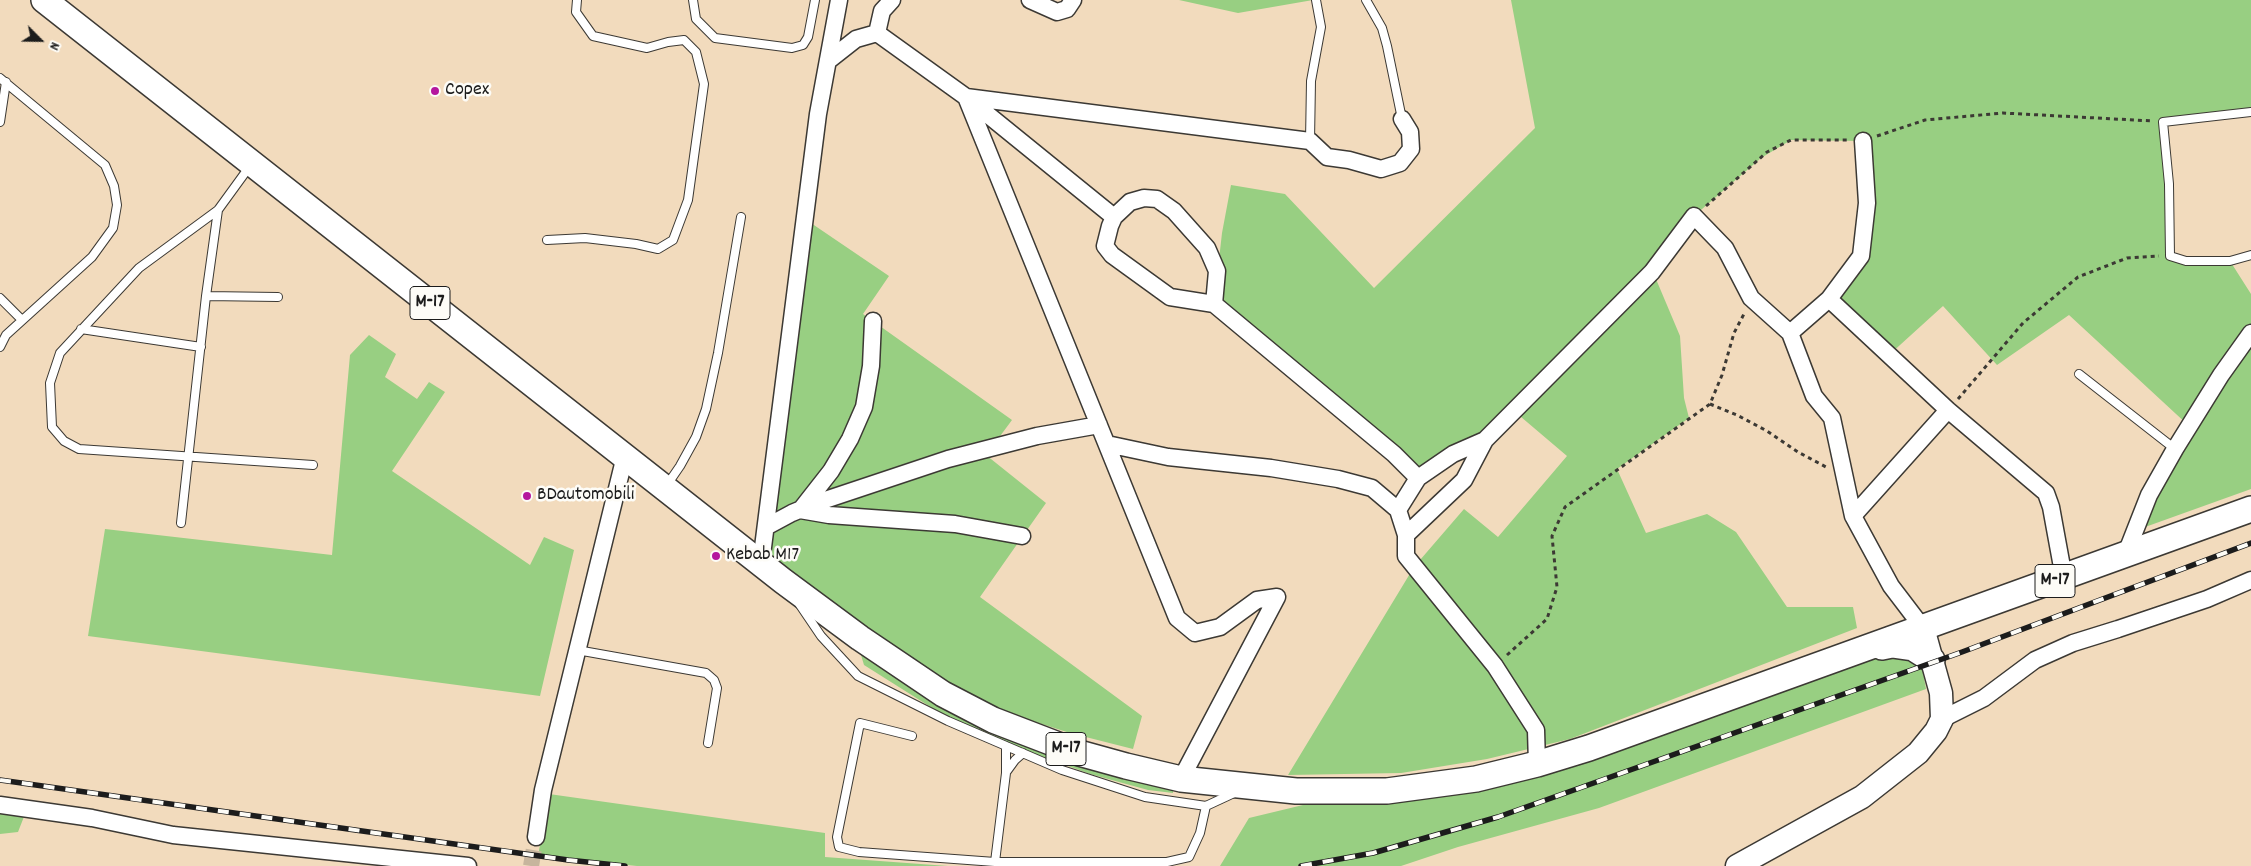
<!DOCTYPE html>
<html>
<head>
<meta charset="utf-8">
<style>
  body { margin:0 }
  #map { position:relative; width:2251px; height:866px; overflow:hidden; background:#f2dbbd; font-family:Dekko,sans-serif }
  canvas { display:block }
  .north { position:absolute; left:15px; top:15px; width:50px; height:50px; -webkit-text-stroke:4px #fdfcf7; paint-order:stroke; rotate:113deg; font-size:14px; font-weight:700; line-height:20px; text-align:center; color:#1c1c1c }
  .north::after { content:''; display:block; margin:auto; width:18px; height:22px; background:#1c1c1c; clip-path:polygon(50% 0,100% 100%,50% 72%,0 100%) }
</style>
</head>
<body>
<div id="map">
<canvas width="2251" height="866"></canvas>
<div class="north">N</div>
</div>
<script>
const c = document.querySelector('canvas').getContext('2d');
c.lineJoin = 'round';
function fill(path, color) { c.fillStyle = color; c.fill(path, 'evenodd'); }
const shape = rows => new Path2D(rows.map(r => 'M' + r).join(''));
function strokePath(path, color, width, dash) { c.strokeStyle = color; c.lineWidth = width; c.lineCap = dash ? 'butt' : 'round'; c.setLineDash(dash || []); c.stroke(path); }
function drawText(font, color, halo, rows, align = 'center') {
  c.font = font + ' Dekko,sans-serif'; c.lineWidth = 5; c.setLineDash([]); c.textBaseline = 'middle'; c.strokeStyle = halo; c.fillStyle = color; for (const [text, x, y, turn = 0] of rows) {
    c.save(); c.translate(x, y); c.rotate((+turn || 0) * Math.PI / 180); c.textAlign = isNaN(turn) ? turn : align; if (halo) c.strokeText(text, 0, 0); c.fillText(text, 0, 0); c.restore();
  }
}
const green = shape([
  [1179,0,1313,0,1238,13],
  [1511,0,2251,0,2251,110,2164,122,2170,256,2186,261,2230,261,2251,294,2251,489,2134,531,2189,426,2069,315,1997,365,1943,306,1889,355,1829,299,1861,256,1863,141,1791,140,1761,158,1694,216,1653,272,1680,336,1684,398,1689,418,1617,469,1646,533,1707,514,1736,532,1787,607,1853,607,1857,628,1570,739,1487,759,1401,773,1288,775,1414,567,1464,509,1498,537,1567,456,1514,411,1418,478,1214,304,1222,233,1231,185,1285,194,1374,288,1535,128],
  [805,219,889,276,863,314,1012,420,986,455,1046,503,980,597,1142,716,1133,749,1070,733,938,691,761,563],
  [369,335,396,354,385,377,417,399,429,382,445,392,392,471,530,565,544,537,574,550,540,696,88,636,105,529,332,555,350,355],
  [1898,651,1920,655,1926,689,1599,808,1458,847,1401,866,1220,866,1249,818,1303,805,1347,804,1474,790,1679,726],
  [864,654,1173,787,1173,793,1148,790,1090,774,1038,755,948,718,864,665,861,655],
  [549,794,825,833,825,857,948,866,637,866,538,856],
  [0,805,27,809,18,832,0,834]
]);
const streetTunnel = shape([
  [531,866,536,837]
]);
const path = shape([
  [1877,136,1925,120,2003,113,2153,121],
  [1706,206,1767,152,1791,140,1847,140],
  [1958,399,2023,323,2078,277,2127,258,2159,256],
  [1710,404,1737,415,1767,431,1798,452,1826,467],
  [1507,655,1547,619,1557,587,1552,536,1565,507,1710,404,1722,375,1734,333,1745,312]
]);
const lane = shape([
  [693,0,696,19,715,38,792,48,803,45,808,37,815,0],
  [1366,0,1382,28,1387,46,1402,119],
  [0,78,105,165,114,186,117,205,113,228,92,257,6,335,0,347],
  [2251,112,2163,122,2169,184,2170,256,2186,261,2230,261,2251,255],
  [0,122,6,82],
  [1310,141,1311,81,1321,27,1316,0],
  [250,166,218,210,139,268,60,353,50,383,52,427,64,441,79,449,313,465],
  [547,240,585,238,636,244,658,249,673,240,688,200,704,84,696,52,684,40,668,42,647,48,593,36,576,12,577,0],
  [206,296,278,297],
  [0,298,22,320],
  [81,329,201,347],
  [2079,374,2175,449],
  [667,485,680,466,696,437,706,409,718,353,741,217],
  [181,523,206,296,218,210],
  [800,605,821,636,858,676,948,721,1062,770,1145,797,1206,806,1234,793],
  [577,650,706,673,714,680,717,688,708,743],
  [912,736,860,723,837,837,839,847,859,852,995,862],
  [1006,746,1006,773,995,862,1167,862,1189,857,1200,833,1206,806],
  [1007,771,1015,760,1023,753]
]);
const street = shape([
  [1030,0,1057,12,1067,9,1073,0],
  [877,33,882,11,892,0],
  [828,61,856,39,877,33,966,97,1114,217,1110,226,1105,246,1112,255,1170,297,1214,304,1394,454,1418,478],
  [966,97,1177,618,1195,633,1220,627,1257,600,1277,597,1181,779],
  [966,97,1310,141,1327,157,1349,160,1381,169,1400,163,1411,149,1410,132,1402,119],
  [1863,141,1867,203,1861,256,1829,299,1790,333,1814,396,1832,418,1853,516,1891,586,1923,628],
  [1114,217,1130,202,1144,198,1157,199,1174,211,1207,248,1217,271,1214,304],
  [1829,299,1948,410,2046,493,2051,507,2064,578],
  [1107,444,1168,457,1271,468,1338,479,1372,488,1398,510],
  [802,508,831,471,850,439,864,407,871,366,873,321],
  [800,510,829,515,955,524,1022,536],
  [1853,516,1948,410],
  [766,527,792,513,816,503,948,459,1037,436,1099,425],
  [1406,535,1398,510,1418,478,1453,454,1485,440],
  [2125,556,2149,495,2175,449,2221,375,2251,333],
  [761,563,818,114,839,0],
  [1942,719,1984,698,2035,660,2073,643,2118,629,2207,599,2251,580],
  [1537,764,1536,730,1495,666,1406,556,1406,535,1464,480,1485,440,1652,272,1694,216,1725,248,1751,298,1790,333],
  [0,805,92,818,173,835,468,866],
  [536,837,543,790,625,456]
]);
const secondary = shape([
  [1737,866,1862,797,1918,753,1936,731,1942,719,1941,693,1923,628]
]);
const primary = shape([
  [44,0,783,581,860,638,943,694,993,720,1079,753,1126,766,1181,779,1296,791,1387,791,1476,779,1537,764,1589,748,2251,509],
  [1882,647,1892,645,1913,648,1932,660]
]);
const rail = shape([
  [0,780,568,860,625,866],
  [1301,866,1373,853,1498,817,1962,652,2251,543]
]);
const markers = [
  [435,91,5,"#b5179e"],
  [527,496,5,"#b5179e"],
  [716,556,5,"#b5179e"]
];
const shields = [
  [430,303,40],
  [2055,581,40],
  [1066,749,40]
];
const shieldNames = [
  ["M-17",430,303],
  ["M-17",2055,581],
  ["M-17",1066,749]
];
const poiNames = [
  ["Copex",445,91],
  ["BDautomobili",537,496],
  ["Kebab M17",726,556]
];
fill(green, '#98cf82');
strokePath(streetTunnel, '#c7b59d', 16, [16, 8]);
strokePath(lane, '#3c3934', 10);
strokePath(street, '#3c3934', 19);
strokePath(secondary, '#3c3934', 25);
strokePath(primary, '#3c3934', 28);
strokePath(path, '#3c3934', 3, [4, 4]);
strokePath(lane, '#fff', 8);
strokePath(street, '#fff', 16);
strokePath(secondary, '#fff', 22);
strokePath(primary, '#fff', 25);
strokePath(rail, '#1c1c1c', 5.5);
strokePath(rail, '#fdfcf7', 4, [11]);
for (const [x, y, r, color] of markers) { const dot = new Path2D(); dot.arc(x, y, r, 0, 2 * Math.PI); c.fillStyle = color; c.fill(dot); strokePath(dot, '#fdfcf7', 2); }
for (const [x, y, w] of shields) { const box = new Path2D(); box.roundRect(x - w / 2, y - 16.5, w, 33, 4); c.fillStyle = '#fdfcf7'; c.fill(box); strokePath(box, '#1c1c1c', 1); }
drawText('bold 19px', '#1c1c1c', null, shieldNames);
drawText('20px', '#1c1c1c', '#fdfcf7', poiNames, 'left');
</script>
</body>
</html>
